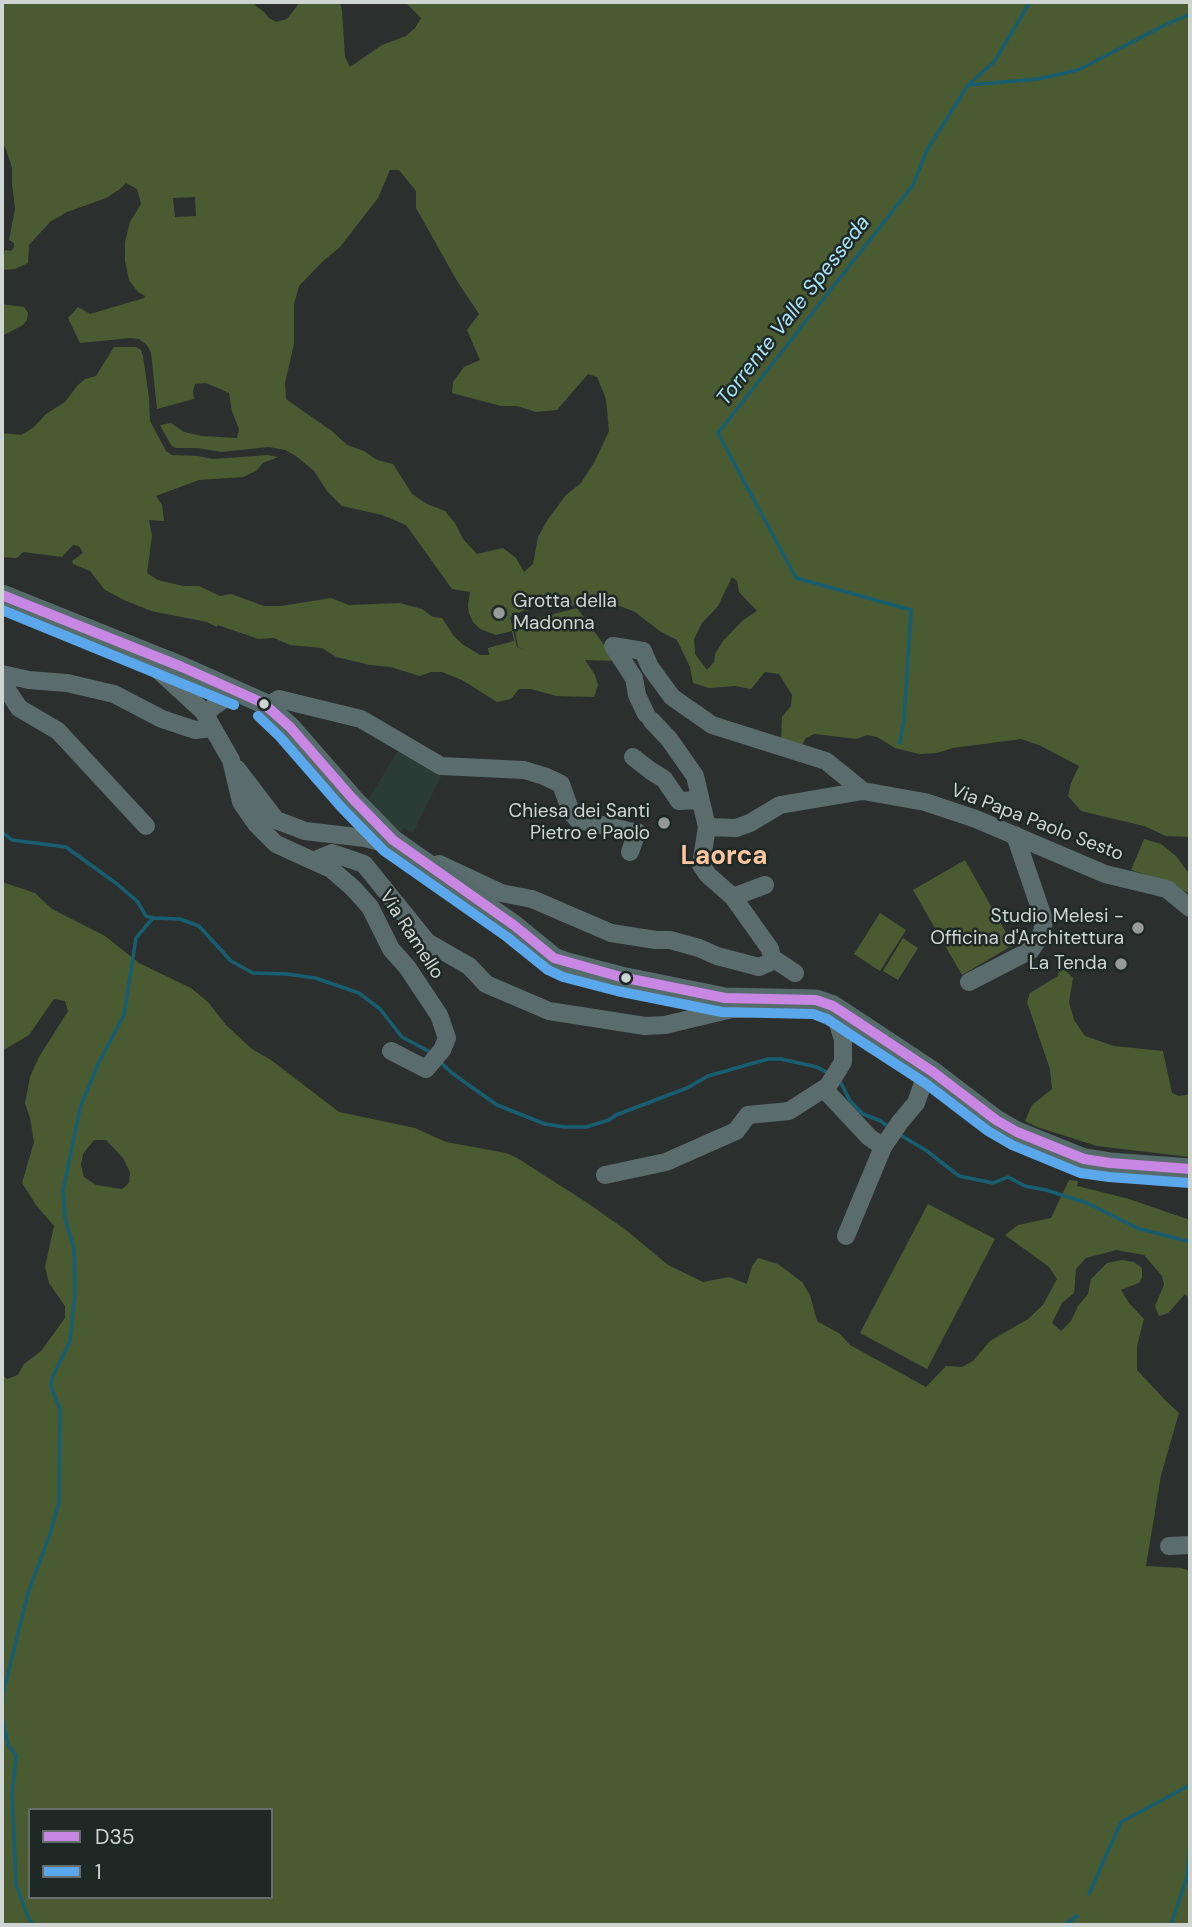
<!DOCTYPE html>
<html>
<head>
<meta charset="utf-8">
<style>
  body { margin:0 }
  #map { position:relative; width:1192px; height:1927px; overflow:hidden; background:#2b302f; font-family:"DM Sans",sans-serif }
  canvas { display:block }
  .frame { position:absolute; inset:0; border:4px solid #cfd5d3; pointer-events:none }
  .legend { position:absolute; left:28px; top:1808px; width:245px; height:91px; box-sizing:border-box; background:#1e2926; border:2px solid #656e6b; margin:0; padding:9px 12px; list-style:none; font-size:21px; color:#cfd5d3 }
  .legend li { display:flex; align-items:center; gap:14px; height:35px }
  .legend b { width:35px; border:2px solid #656e6b }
</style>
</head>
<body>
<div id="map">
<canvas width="1192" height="1927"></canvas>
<div class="frame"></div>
<ul class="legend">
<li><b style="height:9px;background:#c787e3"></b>D35</li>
<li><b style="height:9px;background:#5aa8eb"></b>1</li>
</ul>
</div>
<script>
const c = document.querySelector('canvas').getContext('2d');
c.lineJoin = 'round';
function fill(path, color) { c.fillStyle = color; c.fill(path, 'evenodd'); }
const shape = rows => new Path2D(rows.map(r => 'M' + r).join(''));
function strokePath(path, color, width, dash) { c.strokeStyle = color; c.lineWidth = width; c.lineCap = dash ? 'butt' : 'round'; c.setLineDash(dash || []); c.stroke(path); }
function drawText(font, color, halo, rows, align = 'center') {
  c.font = font + ' "DM Sans",sans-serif'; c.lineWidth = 5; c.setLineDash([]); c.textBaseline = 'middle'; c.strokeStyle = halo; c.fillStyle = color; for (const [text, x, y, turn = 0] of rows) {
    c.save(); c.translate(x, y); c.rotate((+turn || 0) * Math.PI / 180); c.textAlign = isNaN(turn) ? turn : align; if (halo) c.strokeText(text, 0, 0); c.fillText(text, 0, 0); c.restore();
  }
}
const built = shape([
  [402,749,443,772,413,833,404,828,397,834,368,800,398,751]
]);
const green = shape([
  [2,2,254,2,256,6,264,12,269,18,276,22,287,19,300,2,340,2,342,11,345,57,350,67,382,45,406,36,415,28,421,18,405,2,1190,2,1190,837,1166,836,1144,826,1081,811,1068,796,1071,783,1079,766,1039,745,1021,739,953,748,937,753,919,754,895,748,877,737,867,735,857,739,814,734,806,738,800,748,781,742,782,717,791,706,792,695,779,674,765,672,751,689,735,686,709,688,693,683,690,667,677,640,661,632,635,612,620,606,601,604,577,606,541,602,510,617,517,647,526,651,518,647,514,624,577,608,616,661,585,660,595,675,598,685,594,697,556,696,531,689,519,689,511,699,497,702,462,680,442,672,431,672,420,676,390,667,370,665,336,657,322,648,290,645,274,638,258,639,218,625,217,627,207,622,151,611,124,600,105,590,90,571,73,564,72,561,83,553,79,546,73,545,62,557,23,552,17,558,2,557,2,433,21,435,33,428,46,414,65,402,78,385,85,379,96,376,114,347,136,347,141,350,143,356,149,397,150,421,166,451,172,455,198,456,213,459,268,455,278,457,263,463,256,471,243,477,199,480,156,496,162,505,164,521,149,520,152,536,147,573,158,580,183,586,199,586,220,596,231,594,264,606,281,606,331,598,349,605,400,603,422,609,433,617,442,618,453,635,462,644,480,655,489,655,488,648,514,641,512,631,496,635,480,629,473,622,469,613,468,605,470,592,452,589,406,525,382,515,342,506,327,491,314,471,296,456,285,450,269,447,221,452,198,448,175,448,171,445,160,425,171,423,184,432,202,436,237,438,239,429,232,411,229,393,206,383,195,384,193,391,194,399,157,409,151,353,147,345,139,339,131,338,80,343,68,318,78,307,90,314,144,298,145,296,138,292,129,280,125,261,125,242,130,222,141,204,137,189,126,183,120,189,106,198,67,212,50,222,29,245,28,263,15,269,2,270,2,259,5,250,11,251,14,247,14,243,9,240,15,209,12,184,12,168,6,149,2,143],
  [390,170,399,170,416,191,416,208,457,281,479,314,467,330,480,360,464,367,453,382,452,393,501,406,517,406,536,412,557,410,588,374,597,377,606,399,609,431,595,461,581,483,566,495,548,519,538,537,533,564,524,572,516,558,503,548,477,554,463,539,455,523,445,511,427,504,412,494,393,464,377,460,364,451,347,445,333,432,286,399,285,383,294,344,294,304,299,286,322,262,340,247,378,198],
  [195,197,196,216,175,217,173,198],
  [732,577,737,581,739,592,757,611,743,620,723,641,715,654,714,662,707,670,695,654,694,639,702,623,718,606],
  [2,304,24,307,28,313,27,320,23,325,2,336],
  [1144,839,1161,844,1176,856,1187,871,1190,873,1190,894,1164,880,1131,870],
  [965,860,1013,945,962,975,913,890],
  [2,882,35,893,52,909,105,936,139,963,191,988,208,1002,226,1025,252,1049,271,1060,339,1112,415,1128,446,1142,506,1153,517,1158,586,1202,626,1230,668,1265,703,1282,729,1277,747,1284,752,1266,758,1258,778,1264,802,1282,810,1295,817,1321,840,1334,850,1345,926,1387,946,1366,962,1367,973,1361,990,1341,1028,1319,1043,1305,1057,1279,1049,1267,1005,1235,1018,1225,1051,1218,1069,1180,1078,1181,1077,1186,1129,1199,1190,1220,1190,1299,1185,1294,1168,1313,1159,1316,1155,1306,1164,1285,1162,1276,1144,1255,1116,1250,1086,1258,1076,1269,1074,1293,1062,1303,1052,1323,1061,1331,1071,1321,1078,1306,1088,1294,1091,1279,1107,1263,1122,1260,1134,1262,1142,1268,1142,1278,1139,1283,1121,1290,1129,1303,1144,1319,1137,1346,1137,1370,1165,1400,1179,1413,1161,1475,1146,1566,1181,1568,1190,1571,1190,1925,2,1925,2,1374,7,1379,18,1375,24,1364,41,1351,65,1318,65,1306,49,1283,45,1267,54,1226,36,1205,22,1183,34,1142,30,1118,25,1103,30,1077,39,1057,68,1011,65,1001,54,999,29,1035,2,1051],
  [94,1140,106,1140,123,1158,130,1172,129,1183,122,1189,96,1185,84,1177,81,1165,83,1154],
  [30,1810,271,1810,271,1897,30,1897],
  [880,913,906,930,880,971,854,954],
  [903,938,918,948,898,980,883,971],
  [1059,970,1065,970,1073,978,1069,1002,1074,1020,1085,1036,1114,1046,1163,1051,1172,1093,1179,1096,1190,1094,1190,1157,1097,1146,1037,1127,1025,1121,1032,1105,1052,1089,1050,1069,1027,1002,1030,993,1058,976],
  [928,1204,995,1239,927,1369,860,1333]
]);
const stream = shape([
  [969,85,1038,79,1078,70,1165,25,1190,14],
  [900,743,904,719,911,610,796,578,718,433,913,185,927,150,968,85,994,62,1030,2],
  [2,832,12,840,66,847,117,884,137,901,146,916,153,918,180,919,199,926,231,961,253,973,287,974,315,978,359,993,380,1009,402,1037,432,1053],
  [439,1061,452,1073,497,1105,545,1124,565,1127,586,1127,609,1120,616,1115,687,1088,708,1076,768,1059,781,1059,817,1067,828,1073],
  [840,1081,850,1101,863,1114,881,1121,888,1127],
  [897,1133,927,1151,959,1176,993,1183,1008,1177,1025,1186,1046,1190,1087,1203,1137,1228,1190,1242],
  [1089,1894,1121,1822,1190,1785],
  [33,1925,28,1917,16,1885,12,1795,16,1755,8,1745,2,1716,3,1694,28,1593,50,1534,59,1502,60,1410,51,1386,52,1378,70,1341,75,1292,74,1249,65,1218,63,1191,80,1108,98,1064,124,1015,136,938,153,918],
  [1065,1925,1077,1916],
  [1171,1925,1187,1877,1190,1846]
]);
const minor = shape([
  [613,646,643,651,650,667,672,697,712,725,826,761,863,791],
  [613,646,634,678,637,695,646,714],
  [141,654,203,711,231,760,241,802,257,825,276,844,331,869,353,888,370,907,391,949,407,967,439,1015,447,1038,442,1050,426,1069,391,1051],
  [2,674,29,680,67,683,114,694,162,719,195,730,212,728],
  [2,682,19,708,58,731,146,826],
  [267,706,279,699,361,719,441,766,524,770,544,776,561,784,571,812,578,820,625,830],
  [206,714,213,707,230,695,239,692],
  [651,720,669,739,695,776,707,827,701,865,708,875,733,897,770,949,773,961,777,961,795,973],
  [633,757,651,771,664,779,679,801,699,800],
  [237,769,276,820,305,831,365,838,403,848],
  [707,827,736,828,750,823,780,805,863,791,925,802,976,819,1105,874,1167,889,1190,908],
  [627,831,637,832,630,852],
  [313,861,332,853,364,864,427,942,469,966,486,984,549,1011,645,1026,665,1025,732,1009,757,1008],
  [439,864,501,893,532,899,611,933,656,940,670,940,699,948,717,956,759,967,773,961],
  [733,897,765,885],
  [969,982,1031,950,1042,933,1044,920,1015,835],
  [824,1089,869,1137,883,1147],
  [605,1175,666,1162,736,1131,748,1115,789,1111,828,1086,843,1062,843,1040,837,1020,817,1011],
  [846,1236,883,1147,900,1122,916,1103,928,1069],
  [1169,1546,1190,1545]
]);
const major = shape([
  [2,595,182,667,263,703,290,727,352,798,393,840,515,926,554,958,567,963,621,977,725,998,816,1000,833,1006,859,1023,933,1072,996,1120,1017,1132,1084,1159,1110,1163,1190,1169]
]);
const bus1 = shape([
  [2,595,182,667,263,703,290,727,352,798,393,840,515,926,554,958,621,977,725,998,816,1000,833,1006,859,1023,933,1072,996,1120,1017,1132,1084,1159,1110,1163,1190,1169]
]);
const bus2 = shape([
  [2,610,234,705],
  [258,716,280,737,341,807,384,851,507,937,548,970,563,977,617,991,722,1012,813,1014,827,1019,851,1035,925,1083,988,1131,1012,1145,1080,1173,1109,1177,1189,1183]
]);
const markers = [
  [499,613,7,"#969b9a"],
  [264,704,6,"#cfd5d3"],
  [664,823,7,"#969b9a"],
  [1138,928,7,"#969b9a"],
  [1121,964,7,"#969b9a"],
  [626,978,6,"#cfd5d3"]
];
const poiNames = [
  ["Grotta della",513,602,"left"],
  ["Madonna",513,624,"left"],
  ["Chiesa dei Santi",650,812],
  ["Pietro e Paolo",650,834],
  ["Studio Melesi -",1124,917],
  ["Officina d'Architettura",1124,939],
  ["La Tenda",1107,964]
];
const streetNames = [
  ["Via Papa Paolo Sesto",1037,823,21],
  ["Via Ramello",411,935,57]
];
const waterNames = [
  ["Torrente Valle Spesseda",794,311,-52]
];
const districtNames = [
  ["Laorca",724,857]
];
fill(built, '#2b3c37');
fill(green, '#4a5b32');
strokePath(stream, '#185e71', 3.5);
strokePath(minor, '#5a6c6c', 18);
strokePath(major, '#566c6b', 21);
strokePath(bus1, '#c787e3', 10);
strokePath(bus2, '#5aa8eb', 10);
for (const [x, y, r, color] of markers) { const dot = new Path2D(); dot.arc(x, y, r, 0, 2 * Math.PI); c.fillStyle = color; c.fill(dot); strokePath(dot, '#1e2926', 2.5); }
drawText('19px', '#cfd5d3', '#1e2926', poiNames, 'right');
drawText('19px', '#cfd5d3', '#1e2926', streetNames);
drawText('italic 21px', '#aae3f7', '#1e2926', waterNames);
drawText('bold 26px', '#fcc5a0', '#1e2926', districtNames);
</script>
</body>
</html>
